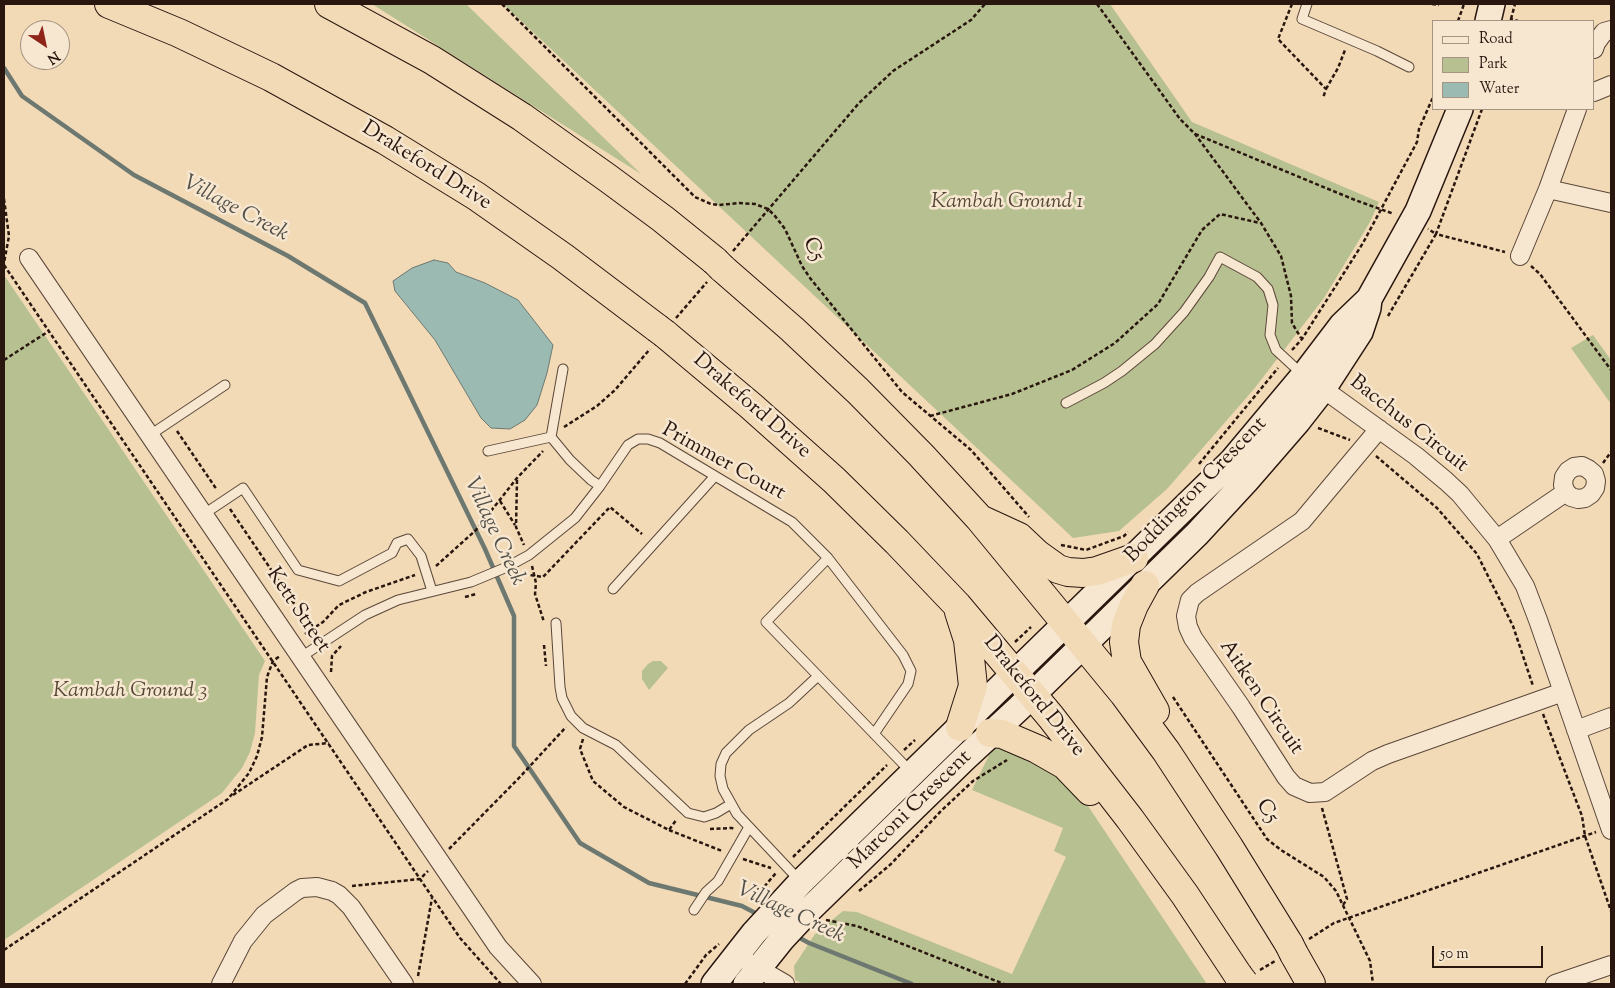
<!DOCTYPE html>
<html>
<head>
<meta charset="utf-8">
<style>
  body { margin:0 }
  #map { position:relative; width:1615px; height:988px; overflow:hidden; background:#f2dab7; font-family:"Sorts Mill Goudy",serif }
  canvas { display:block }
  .frame { position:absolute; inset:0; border:5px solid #29160f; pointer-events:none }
  .legend { position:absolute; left:1432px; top:20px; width:162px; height:90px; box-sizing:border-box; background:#f7e7d0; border:1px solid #a59383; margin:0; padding:6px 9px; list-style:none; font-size:15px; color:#29160f }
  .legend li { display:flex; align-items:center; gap:10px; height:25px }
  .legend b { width:25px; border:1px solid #a59383 }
  .north { position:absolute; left:20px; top:20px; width:50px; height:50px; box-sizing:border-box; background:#f7e7d0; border:1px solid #a59383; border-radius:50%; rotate:146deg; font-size:14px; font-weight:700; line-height:20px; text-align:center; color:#29160f }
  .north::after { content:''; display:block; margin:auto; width:18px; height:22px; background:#8f2418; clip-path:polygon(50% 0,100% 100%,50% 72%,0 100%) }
  .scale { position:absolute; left:1432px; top:946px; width:111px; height:22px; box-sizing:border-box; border:2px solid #29160f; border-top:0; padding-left:6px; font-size:15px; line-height:18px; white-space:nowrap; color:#29160f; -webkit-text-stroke:4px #f7e7d0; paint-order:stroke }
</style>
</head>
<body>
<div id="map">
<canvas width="1615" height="988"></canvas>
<div class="frame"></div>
<ul class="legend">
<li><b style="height:6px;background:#f7e7d0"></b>Road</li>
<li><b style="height:14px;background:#b7c090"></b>Park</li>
<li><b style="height:14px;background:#9bbab2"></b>Water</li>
</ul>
<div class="north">N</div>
<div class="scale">50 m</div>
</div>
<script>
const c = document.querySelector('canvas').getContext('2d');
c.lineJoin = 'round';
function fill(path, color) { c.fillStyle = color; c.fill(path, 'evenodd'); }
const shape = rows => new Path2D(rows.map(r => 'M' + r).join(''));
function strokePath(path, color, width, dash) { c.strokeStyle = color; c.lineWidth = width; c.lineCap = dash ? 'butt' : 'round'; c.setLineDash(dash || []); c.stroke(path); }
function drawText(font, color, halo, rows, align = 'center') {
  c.font = font + ' "Sorts Mill Goudy",serif'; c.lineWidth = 5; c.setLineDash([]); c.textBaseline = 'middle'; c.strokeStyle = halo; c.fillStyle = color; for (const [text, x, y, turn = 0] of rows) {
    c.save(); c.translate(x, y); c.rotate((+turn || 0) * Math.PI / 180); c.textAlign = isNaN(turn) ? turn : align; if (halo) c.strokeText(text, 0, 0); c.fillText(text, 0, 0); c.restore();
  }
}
const green = shape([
  [372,4,466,4,641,174],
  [503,4,1110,4,1192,122,1379,202,1370,222,1324,298,1254,389,1167,489,1119,531,1073,538],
  [4,275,265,661,259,675,255,733,250,752,242,768,222,793,4,940],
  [1593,335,1611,360,1611,404,1571,348],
  [653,661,661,661,668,668,649,690,642,679,642,671,648,664],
  [995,743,1072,782,1207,984,803,984,795,980,794,966,815,934,843,911,857,912,1012,974,1066,857,1054,851,1063,828,972,790]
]);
const water = shape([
  [434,260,448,263,456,272,485,283,518,300,553,345,547,373,537,405,525,420,510,429,491,428,481,418,435,340,395,291,393,281,412,268,434,260]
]);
const stream = shape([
  [4,68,22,96,134,175,288,256,365,303,485,549,514,616,514,746,523,759,580,843,649,883,742,906,759,915],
  [796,936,809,943,912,984]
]);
const path = shape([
  [502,4,695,197,711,204,719,205,739,203,755,204,768,209,775,216,785,229,802,266,810,278,902,392,971,450,1029,517],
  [1097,4,1180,119,1195,134,1261,223,1281,256,1291,296,1292,323,1301,338],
  [1292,4,1278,39,1326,89,1323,98],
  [1432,4,1439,5],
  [1511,19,1515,4],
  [1458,21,1464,4],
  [1511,21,1511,19,1518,21],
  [1326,89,1338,68,1345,50],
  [1482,109,1436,234,1505,252],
  [1195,134,1355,200,1394,214],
  [4,199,9,236,4,263],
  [733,251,859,103,893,71,971,20,985,4],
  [4,265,460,938,501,984],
  [1531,266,1540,274,1611,370],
  [1388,316,1436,234,1428,229],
  [676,318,707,282],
  [1292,350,1302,339,1363,243,1417,142,1419,129,1434,95],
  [4,360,49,331],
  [930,416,1012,394,1072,370,1115,343,1158,304,1202,230,1220,214,1260,223],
  [564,427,597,406,615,390,650,349],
  [1318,428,1350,440],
  [177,431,217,490],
  [1376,456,1437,508,1477,554,1513,626,1533,686],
  [1603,463,1611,452],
  [1199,464,1278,368],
  [517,480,516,527,524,545],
  [500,501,515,525],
  [230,509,312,630],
  [1061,545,1086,550,1124,536,1128,532],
  [436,566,476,530,517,478,543,451],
  [532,566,536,583,535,594,544,622],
  [518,576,523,574,543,577,610,507,642,534],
  [465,597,476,594],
  [305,634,323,622,339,605,366,592,415,575],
  [1015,642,1031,627],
  [544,645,546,666],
  [331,672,332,656,341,646],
  [1173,697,1267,839,1281,850,1324,877,1336,891,1370,961,1373,984],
  [1543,714,1582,816,1585,836,1611,911],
  [583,739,580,749,593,781,624,807,669,830,677,819],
  [904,750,915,740],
  [233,795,308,745,329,743],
  [1322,808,1347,899,1343,905],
  [710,829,732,828,734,829],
  [669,830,722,851],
  [449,849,518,779,566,727],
  [793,857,887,765],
  [743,859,771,868],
  [352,886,420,879,428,871],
  [859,891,891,864,941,811,973,781,1007,760],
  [754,903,763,888,776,873],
  [826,920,857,926,1004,984],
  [1309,939,1334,923,1596,832],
  [4,950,228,799,249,773,257,756,262,737,267,677,273,661,280,656],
  [1260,970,1275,961],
  [418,976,432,898],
  [685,984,706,955,719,944]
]);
const lane = shape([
  [1307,4,1302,19,1377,51,1409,67],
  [1066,403,1104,383,1122,371,1155,344,1184,312,1209,277,1220,257,1257,277,1268,289,1273,305,1270,335,1276,350,1302,374],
  [150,435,225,385],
  [551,437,570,460,591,480,600,486],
  [551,437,563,369],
  [488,451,551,437],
  [204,514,243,488,298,570,339,581,392,553,397,543,408,539,421,556,432,591],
  [828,558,766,622,911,772],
  [613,589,715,476],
  [556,623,560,687,562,698,571,716,583,728,616,745,688,813,704,817,716,813,731,804],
  [301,657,365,615,398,600,471,582,507,567,529,555,575,518,600,486,628,445,638,439,648,439,660,443,792,522,828,558,903,655,911,671,908,684,874,734],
  [800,881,737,814,723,789,720,776,721,764,726,753,749,730,789,703,818,676],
  [694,910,706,892,718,881,749,827]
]);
const street = shape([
  [1594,49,1596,43,1604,32,1611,30],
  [1594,92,1611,85],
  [1548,189,1611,203],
  [1520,256,1548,189,1577,109],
  [29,258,498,947,532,984],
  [1315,383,1416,456,1446,481,1460,494,1497,539,1525,586,1538,620,1611,830],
  [1379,429,1302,521,1197,593,1190,600,1186,616,1188,627,1193,638,1241,707,1286,777,1294,786,1310,793,1325,792,1372,761,1388,754,1563,692],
  [1497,539,1566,492,1563,485,1564,477,1568,471,1574,467,1582,466,1588,469,1594,474,1596,481,1595,488,1591,494,1585,498,1578,499,1571,497,1566,492],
  [1576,730,1611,717],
  [749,963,785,984],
  [221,984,243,941,264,915,296,891,302,888,317,887,332,891,339,895,351,907,404,984],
  [1555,984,1611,965]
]);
const secondary = shape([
  [1488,21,1492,4],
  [714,984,754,933,801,882,1232,461,1304,375,1342,325,1369,299,1418,211,1460,109],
  [746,984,782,939,810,909,965,758,1018,709,1197,534,1246,481,1298,421,1323,389,1360,332,1368,308,1369,299]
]);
const highway = shape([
  [109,4,179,33,271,77,385,140,476,196,563,257,657,328],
  [329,4,432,60,522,117,609,179,663,219,715,261],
  [722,268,792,329,858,391,921,455,979,518,1124,694,1166,751,1229,847,1289,944],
  [665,334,751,406,834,480,897,542,957,605,1051,717,1130,819,1185,895,1238,975],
  [982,520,1019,537,1037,554,1058,569,1068,572,1083,573,1097,571,1134,558],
  [1145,585,1134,605,1126,625,1124,642,1127,662,1155,711],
  [959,612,968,640,973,686,960,727],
  [990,733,1002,734,1037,749,1065,765,1090,791],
  [1294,954,1311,984]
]);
const highwayBridge = shape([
  [715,261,722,268],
  [657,328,665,334],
  [1289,944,1294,954],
  [1238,975,1244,983]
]);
const streetNames = [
  ["Drakeford Drive",426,167,32],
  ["C5",812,250,63],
  ["Drakeford Drive",751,407,41],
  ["Bacchus Circuit",1408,425,38],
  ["Primmer Court",723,463,29],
  ["Boddington Crescent",1197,491,-46],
  ["Kett Street",297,611,56],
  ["Drakeford Drive",1033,697,51],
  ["Aitken Circuit",1260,698,56],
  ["Marconi Crescent",911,811,-44],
  ["C5",1266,812,56]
];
const parkNames = [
  ["Kambah Ground 1",1007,203],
  ["Kambah Ground 3",130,692]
];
const waterNames = [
  ["Village Creek",235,210,28],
  ["Village Creek",493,532,65],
  ["Village Creek",790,914,25]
];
fill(green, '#b7c090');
fill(water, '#9bbab2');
strokePath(water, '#6d7871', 1);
strokePath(stream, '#6d7871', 4.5);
strokePath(lane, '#5b4739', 11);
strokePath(street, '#5b4739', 20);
strokePath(secondary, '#29160f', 28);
strokePath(highway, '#29160f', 30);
strokePath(path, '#29160f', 2.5, [4, 2.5]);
strokePath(lane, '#f7e7d0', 9);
strokePath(street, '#f7e7d0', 18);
strokePath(secondary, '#f7e7d0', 25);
strokePath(highway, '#f2dab7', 28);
strokePath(highwayBridge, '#29160f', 30, []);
strokePath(highwayBridge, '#f2dab7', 28);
drawText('21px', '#29160f', '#f7e7d0', streetNames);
drawText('italic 21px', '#544936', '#f7e7d0', parkNames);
drawText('italic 22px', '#514f48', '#f7e7d0', waterNames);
</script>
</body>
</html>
